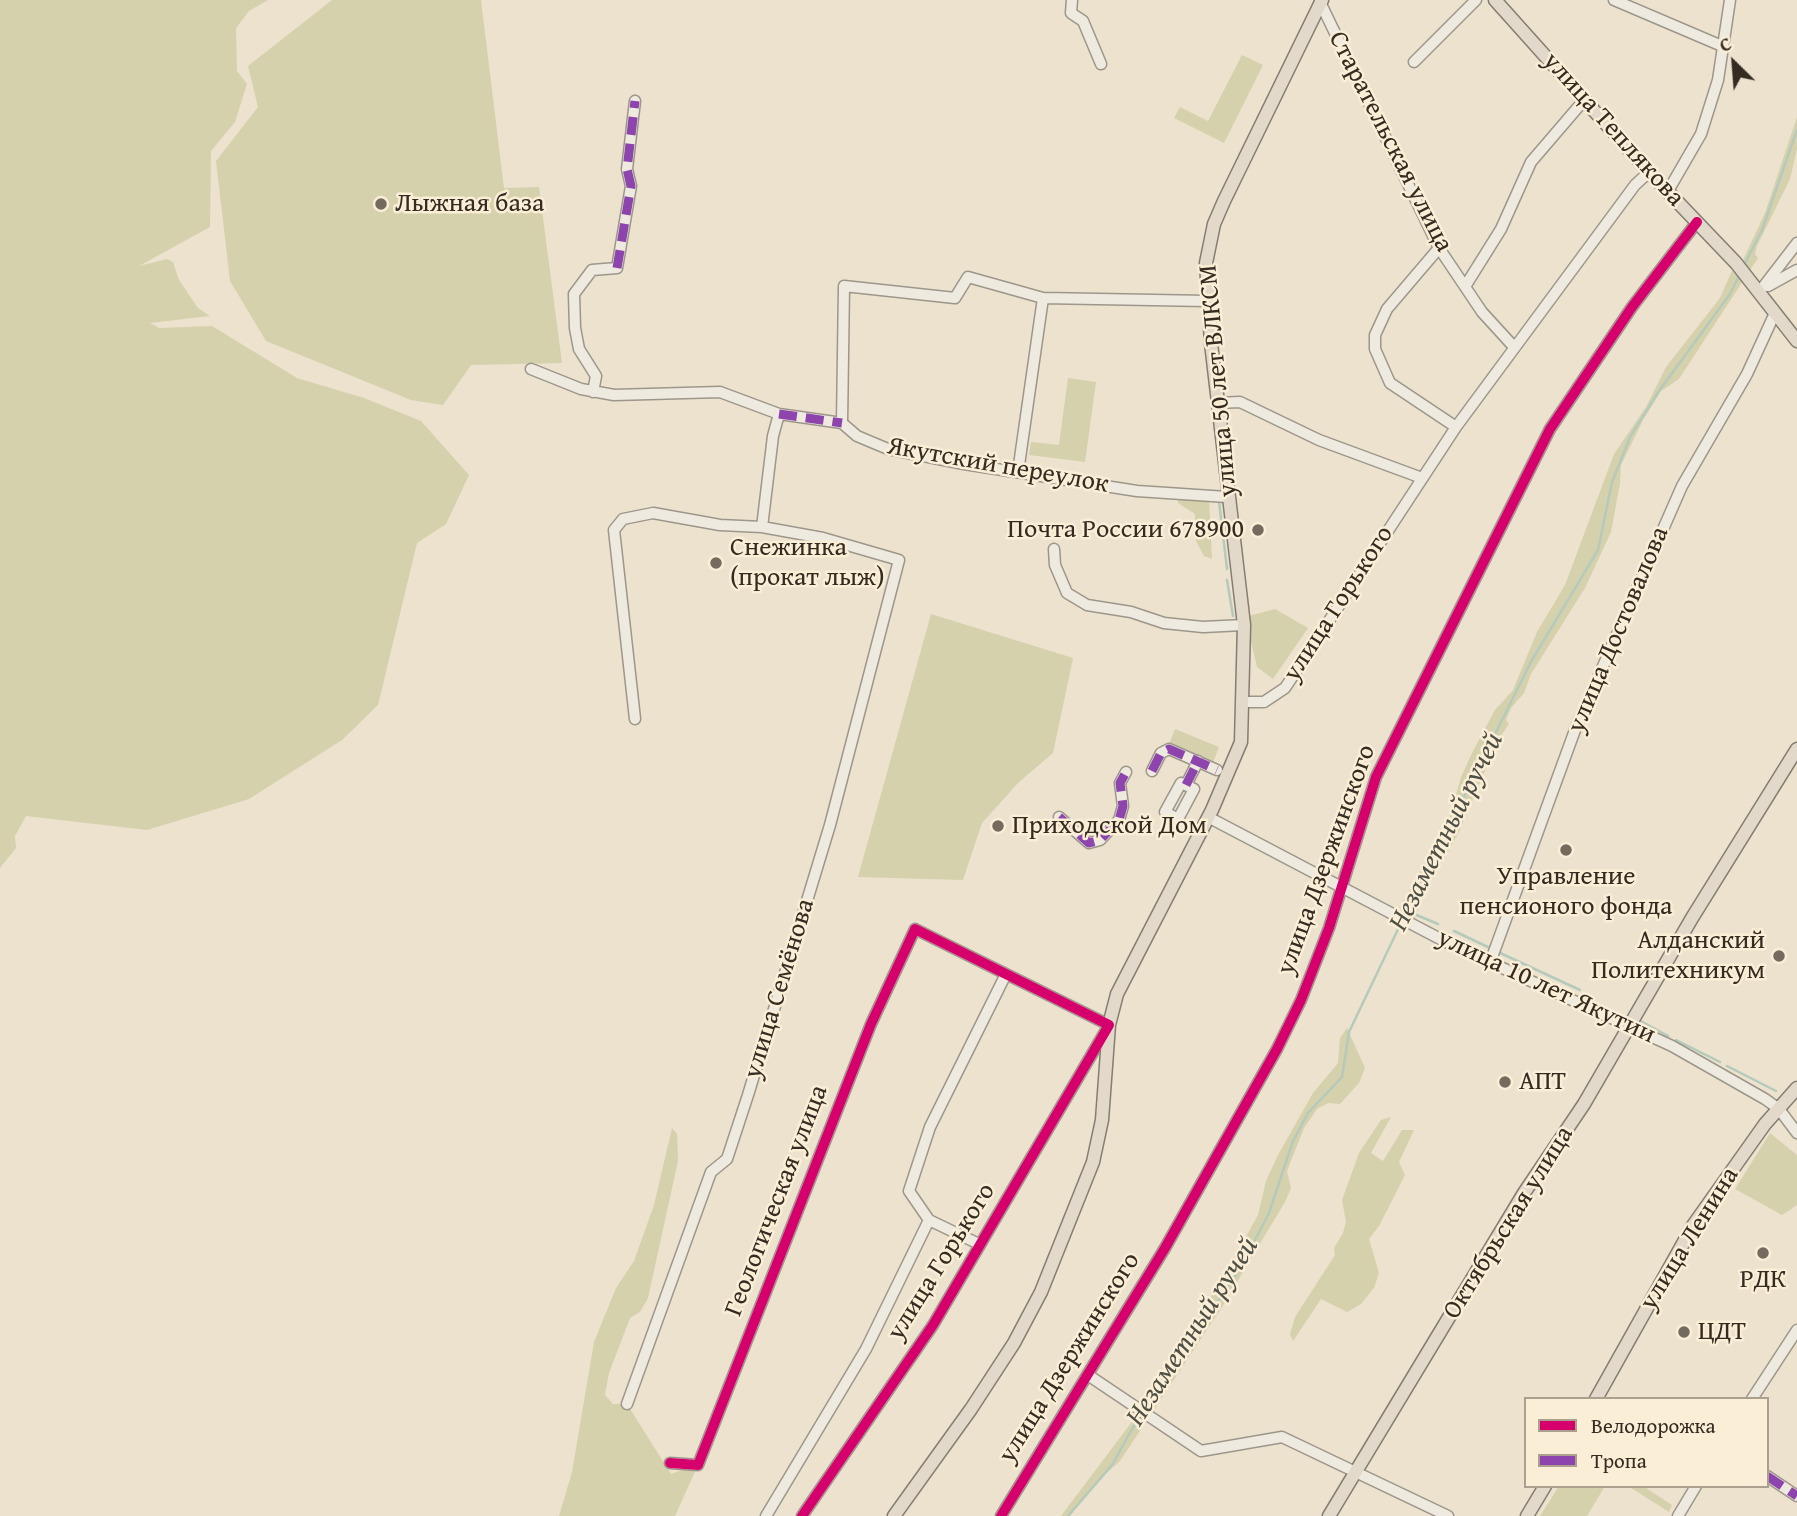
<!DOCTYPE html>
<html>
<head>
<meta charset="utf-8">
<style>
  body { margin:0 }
  #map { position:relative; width:1797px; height:1516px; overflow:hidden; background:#ece2ce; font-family:"Gentium Book Plus",serif }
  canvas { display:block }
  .legend { position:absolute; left:1524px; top:1397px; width:245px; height:91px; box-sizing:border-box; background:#fbeed7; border:2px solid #aba08e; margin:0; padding:9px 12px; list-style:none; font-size:21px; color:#342b21 }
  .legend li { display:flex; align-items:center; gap:14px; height:35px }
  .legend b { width:35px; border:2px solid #aba08e }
  .north { position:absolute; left:1699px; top:28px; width:70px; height:70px; -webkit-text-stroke:5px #fbeed7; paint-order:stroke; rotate:335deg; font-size:19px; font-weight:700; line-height:28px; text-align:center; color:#342b21 }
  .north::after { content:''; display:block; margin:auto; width:24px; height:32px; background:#342b21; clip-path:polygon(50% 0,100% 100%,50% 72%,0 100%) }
</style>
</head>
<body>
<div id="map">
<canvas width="1797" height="1516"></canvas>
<ul class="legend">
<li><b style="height:9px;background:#d6006c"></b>Велодорожка</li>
<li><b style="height:9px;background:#8e44ad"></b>Тропа</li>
</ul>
<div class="north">С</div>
</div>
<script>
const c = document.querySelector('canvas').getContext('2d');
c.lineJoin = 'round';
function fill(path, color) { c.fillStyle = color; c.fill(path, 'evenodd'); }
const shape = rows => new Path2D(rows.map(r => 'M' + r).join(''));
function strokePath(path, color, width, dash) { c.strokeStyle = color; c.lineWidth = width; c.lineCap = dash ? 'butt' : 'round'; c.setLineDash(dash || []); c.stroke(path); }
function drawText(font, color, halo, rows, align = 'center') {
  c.font = font + ' "Gentium Book Plus",serif'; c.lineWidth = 5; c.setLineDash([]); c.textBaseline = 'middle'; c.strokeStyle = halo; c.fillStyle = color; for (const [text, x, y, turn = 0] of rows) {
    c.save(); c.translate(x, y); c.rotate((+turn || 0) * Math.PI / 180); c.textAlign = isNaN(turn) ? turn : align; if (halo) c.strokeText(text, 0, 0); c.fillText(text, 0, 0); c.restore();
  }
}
const green = shape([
  [0,0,268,0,249,11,236,28,237,71,247,84,235,122,211,151,210,227,139,266,167,259,173,262,179,280,198,308,210,316,150,323,159,328,212,326,297,378,364,398,421,421,469,475,446,524,417,543,378,705,342,740,249,799,147,830,26,816,15,836,16,848,0,868],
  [332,0,481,0,504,188,539,187,562,363,471,365,443,405,411,400,266,341,230,281,216,161,258,107,248,66],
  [1242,55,1263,65,1224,143,1174,118,1180,107,1208,121],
  [1797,117,1797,149,1790,179,1757,246,1755,254,1758,258,1679,379,1661,391,1643,420,1621,465,1620,483,1611,532,1585,588,1531,674,1524,693,1511,708,1506,720,1509,724,1498,740,1458,834,1423,893,1415,918,1410,915,1399,908,1448,824,1461,777,1473,751,1495,710,1513,690,1537,632,1565,585,1614,454,1646,407,1666,367,1720,298,1731,273,1743,260,1765,213],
  [1068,378,1096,382,1085,462,1029,455,1031,442,1059,445],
  [1178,495,1209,499,1212,559,1204,556,1196,541,1195,514,1178,503],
  [1275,609,1308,628,1273,679,1257,667,1245,617],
  [931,614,1073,658,1053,753,1019,782,982,823,963,880,858,877],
  [1175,729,1219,747,1210,770,1166,752],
  [1347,1028,1365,1068,1359,1083,1340,1104,1328,1103,1317,1109,1304,1128,1287,1171,1291,1188,1285,1202,1222,1307,1120,1461,1094,1484,1070,1516,1061,1516,1155,1391,1233,1260,1258,1215,1266,1181,1278,1155,1313,1093,1338,1063,1340,1038],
  [1391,1117,1371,1153,1383,1161,1402,1130,1414,1130,1399,1162,1405,1175,1379,1226,1369,1239,1379,1273,1374,1288,1361,1304,1347,1312,1321,1299,1293,1341,1290,1334,1295,1317,1335,1255,1334,1248,1343,1233,1346,1222,1342,1200,1359,1153,1381,1120],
  [672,1128,677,1134,678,1161,648,1298,640,1312,630,1318,609,1373,605,1395,613,1404,627,1404,671,1474,698,1465,675,1516,559,1516,572,1472,594,1342,616,1288,634,1261,654,1205],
  [1770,1133,1797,1155,1797,1205,1782,1215,1735,1189],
  [1559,1486,1605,1486,1587,1516,1540,1516],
  [1628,1486,1643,1486,1672,1505,1669,1512]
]);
const stream = shape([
  [1743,267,1762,230,1797,130],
  [1219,501,1227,569],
  [1227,580,1233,616],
  [1407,911,1438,924],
  [1404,917,1532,660,1598,550,1612,482,1630,437,1659,391,1730,294,1739,276],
  [1454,931,1488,947],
  [1498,952,1580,990],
  [1637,1019,1668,1036],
  [1676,1040,1720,1062],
  [1727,1066,1776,1091],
  [1144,1410,1240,1269,1269,1213,1293,1141,1308,1113,1342,1077,1349,1032,1401,923],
  [1068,1516,1112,1465,1140,1415]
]);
const minor = shape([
  [1072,0,1071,13,1083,21,1101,64],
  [1614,0,1722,46],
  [1320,2,1439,248,1482,312,1514,347],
  [1414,62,1476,0],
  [1668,191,1701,134,1718,80,1730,0],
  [1439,248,1387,309,1375,335,1375,349,1390,383,1456,427],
  [1466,285,1501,229,1531,162,1585,99],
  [1768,286,1797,270],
  [1760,291,1797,243],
  [531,369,581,389,614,395,720,392,779,414,842,423,857,436,888,449,964,464,1137,491,1227,497],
  [593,392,596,376,579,349,575,328,574,294,592,270,617,268,631,186,627,169,635,101],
  [1217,403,1240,402,1319,440,1422,478],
  [842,423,844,286,955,298,968,277,1043,298,1207,301],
  [1018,472,1043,298],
  [762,527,773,436,779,414],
  [1054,549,1055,565,1067,593,1087,605,1131,612,1164,623,1203,627,1244,625],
  [1244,702,1264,702,1285,688,1456,427,1635,185,1649,172],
  [1152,771,1161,753,1169,749,1217,770],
  [1181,783,1194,789,1178,819,1165,812,1181,783],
  [1186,785,1198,761],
  [1059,817,1089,843,1100,840,1119,820,1123,806,1120,783,1126,772],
  [1208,817,1446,942,1672,1046,1765,1099,1779,1109,1797,1133],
  [1491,960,1575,730,1682,486,1747,374,1775,313],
  [979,1244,929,1220,909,1191,930,1127,1006,974],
  [1088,1375,1201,1451,1282,1437,1448,1516],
  [1752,1399,1797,1330],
  [627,1404,711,1172,727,1159,748,1095,830,825,899,560,823,538,762,527,720,525,653,513,623,519,614,530,635,719],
  [670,1463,698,1465,871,1024,915,929,1109,1025,933,1325,802,1516],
  [1767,1476,1797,1496],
  [766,1516,866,1349,929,1220],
  [1001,1516,1165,1248,1277,1049,1301,1000,1329,928,1376,777,1550,429,1632,307,1697,222],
  [1678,1516,1696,1486]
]);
const major = shape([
  [1495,0,1649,172,1736,263,1797,341],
  [1596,1399,1694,1224,1765,1124,1797,1088],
  [894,1516,971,1409,1014,1343,1041,1292,1093,1162,1102,1120,1109,1025,1117,994,1212,810,1241,742,1244,625,1211,343,1206,263,1214,224,1224,201,1322,0],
  [1329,1516,1524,1193,1584,1104,1692,918,1797,749],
  [1527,1516,1545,1486]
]);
const quiet = shape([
  [617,268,631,186,627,169,635,101],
  [779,414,842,423],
  [1152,771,1161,753,1169,749,1217,770],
  [1186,785,1198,761],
  [1059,817,1089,843,1100,840,1119,820,1123,806,1120,783,1126,772],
  [1767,1476,1797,1496]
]);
const cycleway = shape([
  [670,1463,698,1465,871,1024,915,929,1109,1025,933,1325,802,1516],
  [1001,1516,1165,1248,1277,1049,1301,1000,1329,928,1376,777,1550,429,1632,307,1697,222]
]);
const markers = [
  [381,204,7,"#746b5e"],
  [1258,530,7,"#746b5e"],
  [716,563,7,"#746b5e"],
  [998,826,7,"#746b5e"],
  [1566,850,7,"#746b5e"],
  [1779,956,7,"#746b5e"],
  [1505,1082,7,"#746b5e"],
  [1763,1253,7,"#746b5e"],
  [1684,1332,7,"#746b5e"]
];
const streetNames = [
  ["улица Теплякова",1613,130,48],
  ["Старательская улица",1390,142,63],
  ["улица 50 лет ВЛКСМ",1219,381,-95],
  ["Якутский переулок",998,466,10],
  ["улица Горького",1339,604,-57],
  ["улица Достовалова",1619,630,-67],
  ["улица Дзержинского",1327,860,-70],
  ["улица 10 лет Якутии",1546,987,25],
  ["улица Семёнова",780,989,-73],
  ["Геологическая улица",777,1201,-69],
  ["Октябрьская улица",1509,1223,-58],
  ["улица Ленина",1690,1239,-58],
  ["улица Горького",942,1262,-58],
  ["улица Дзержинского",1070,1358,-58]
];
const poiNames = [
  ["Лыжная база",395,204],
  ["Почта России 678900",1244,530,"right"],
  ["Снежинка",730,548],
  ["(прокат лыж)",730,578],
  ["Приходской Дом",1012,826],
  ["Управление",1566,877,"center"],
  ["пенсионого фонда",1566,907,"center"],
  ["Алданский",1765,941,"right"],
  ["Политехникум",1765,971,"right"],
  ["АПТ",1519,1082],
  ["РДК",1763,1280,"center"],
  ["ЦДТ",1698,1332]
];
const waterNames = [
  ["Незаметный ручей",1447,832,-63],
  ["Незаметный ручей",1193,1332,-57]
];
fill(green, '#d5d1ac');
strokePath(stream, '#b5caba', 2.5);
strokePath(minor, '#9d968a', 13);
strokePath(major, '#847d72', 15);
strokePath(minor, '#efeae0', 10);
strokePath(major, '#e2d9ca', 12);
strokePath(quiet, '#8e44ad', 9, [18, 9]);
strokePath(cycleway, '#d6006c', 10);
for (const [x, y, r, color] of markers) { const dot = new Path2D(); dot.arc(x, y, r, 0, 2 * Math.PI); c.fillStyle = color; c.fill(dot); strokePath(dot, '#fbeed7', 2.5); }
drawText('26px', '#342b21', '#fbeed7', streetNames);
drawText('26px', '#342b21', '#fbeed7', poiNames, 'left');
drawText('italic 28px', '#4e5045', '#fbeed7', waterNames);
</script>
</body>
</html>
